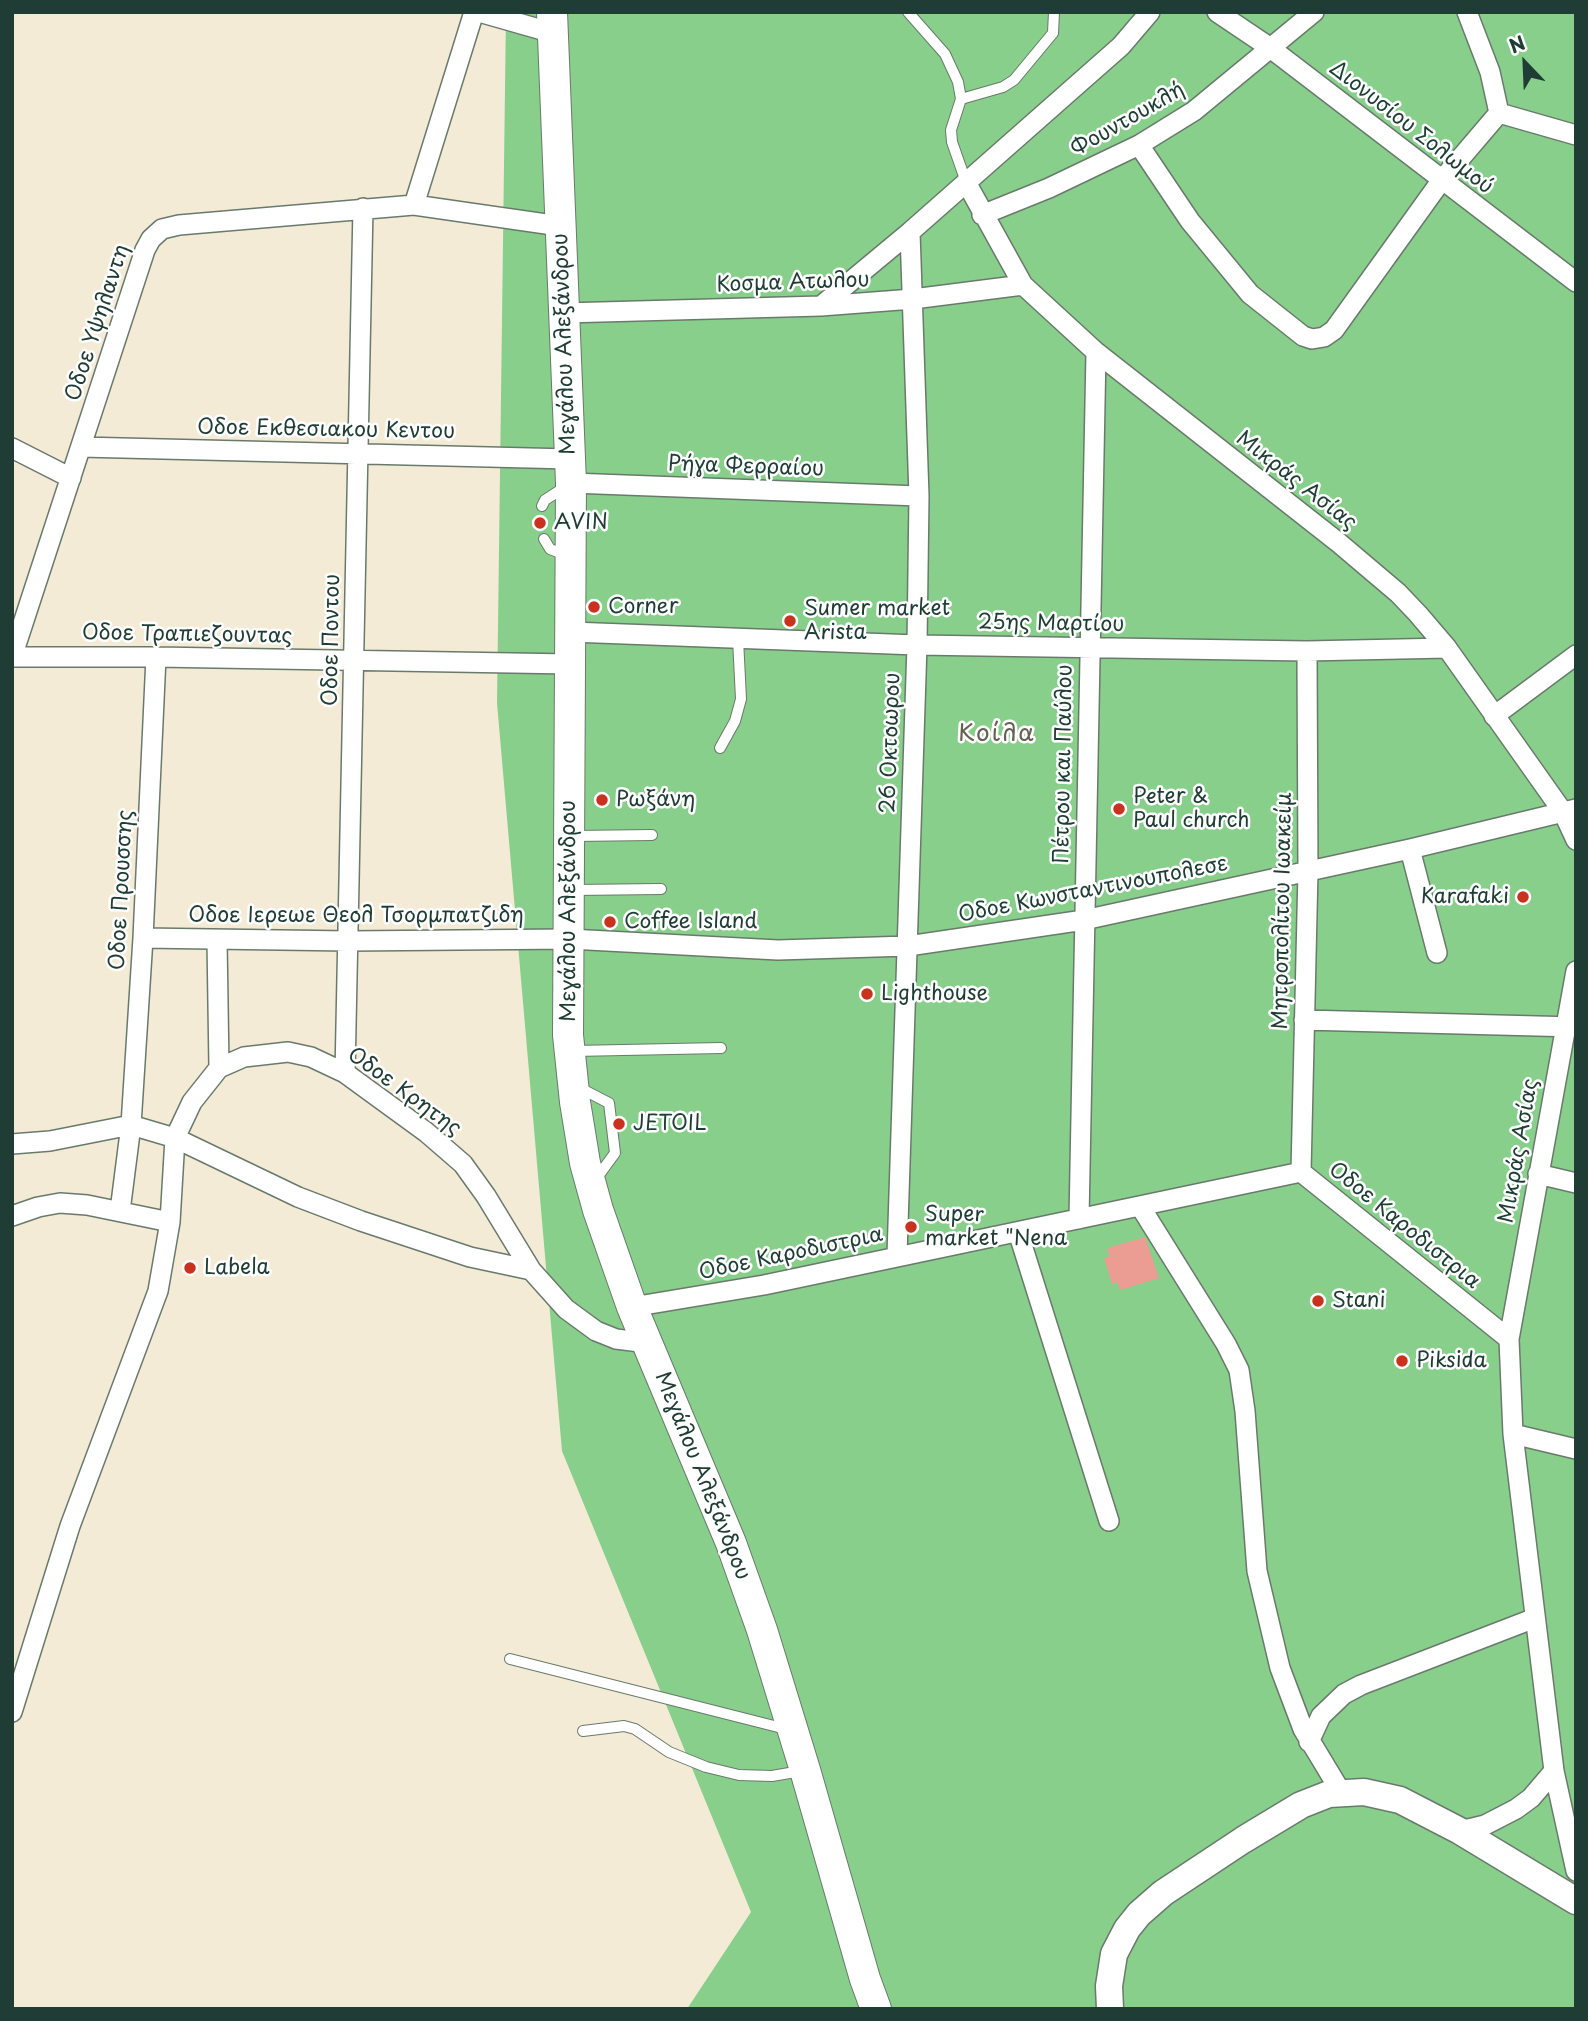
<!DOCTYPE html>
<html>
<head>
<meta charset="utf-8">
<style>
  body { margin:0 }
  #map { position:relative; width:1588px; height:2021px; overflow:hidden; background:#f3ebd5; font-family:"Playpen Sans",sans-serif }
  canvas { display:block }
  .frame { position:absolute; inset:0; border:14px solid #1f3d34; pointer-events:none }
  .north { position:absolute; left:1490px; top:28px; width:70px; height:70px; -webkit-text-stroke:5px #fff; paint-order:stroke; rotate:337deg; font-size:19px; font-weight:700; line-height:28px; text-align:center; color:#1f3d34 }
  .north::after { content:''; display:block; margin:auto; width:24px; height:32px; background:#1f3d34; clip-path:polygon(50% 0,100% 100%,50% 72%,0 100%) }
</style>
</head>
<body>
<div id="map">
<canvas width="1588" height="2021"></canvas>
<div class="frame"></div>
<div class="north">N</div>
</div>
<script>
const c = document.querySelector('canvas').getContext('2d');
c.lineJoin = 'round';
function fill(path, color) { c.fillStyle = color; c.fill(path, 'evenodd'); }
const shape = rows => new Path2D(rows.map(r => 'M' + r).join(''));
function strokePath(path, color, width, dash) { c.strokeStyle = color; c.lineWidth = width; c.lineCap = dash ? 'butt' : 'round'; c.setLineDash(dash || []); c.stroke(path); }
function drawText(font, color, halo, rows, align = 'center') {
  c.font = font + ' "Playpen Sans",sans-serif'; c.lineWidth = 5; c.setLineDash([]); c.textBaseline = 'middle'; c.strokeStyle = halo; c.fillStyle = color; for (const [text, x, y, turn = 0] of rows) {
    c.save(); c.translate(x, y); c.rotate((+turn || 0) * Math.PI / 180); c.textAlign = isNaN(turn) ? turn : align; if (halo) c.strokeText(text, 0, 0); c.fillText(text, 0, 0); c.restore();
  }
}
const green = shape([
  [506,12,1576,12,1576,2009,687,2009,751,1912,562,1451,497,703]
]);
const building = shape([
  [1145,1237,1159,1278,1120,1290,1117,1282,1112,1284,1104,1258,1110,1256,1107,1248]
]);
const lane = shape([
  [908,12,945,54,958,82,961,99,951,130,952,142,966,182],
  [961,99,1003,87,1014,80,1053,33,1054,12],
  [542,506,545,500,565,487],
  [544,539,550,549,568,556],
  [720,748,735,721,741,699,738,639],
  [574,836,652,835],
  [573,890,661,889],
  [574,1051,721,1048],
  [578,1087,609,1103,615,1153,596,1179],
  [510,1659,786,1729],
  [583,1731,624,1726,635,1729,669,1752,706,1767,739,1775,772,1776,801,1771]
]);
const street = shape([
  [479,12,553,33],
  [1217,12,1269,47,1576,282],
  [1467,12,1490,72,1499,113],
  [1499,113,1576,135],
  [1139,145,1190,221,1250,294,1303,336,1312,339,1324,337,1334,330,1441,181,1499,113],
  [966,182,1023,285,1096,352,1339,543,1398,593,1418,614,1447,648,1563,812,1576,840],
  [414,205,474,12],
  [982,215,1049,188,1139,145,1194,111,1314,12],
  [821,306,910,232,1121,46,1150,12],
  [564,313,821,306,913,299,1023,285],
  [81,447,570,459],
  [12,448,71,478],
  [571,483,919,496],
  [571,632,917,645,1307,651,1447,648],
  [12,657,145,250,151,239,162,229,179,225,414,205,560,226],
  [13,657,156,657,571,664],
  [1494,716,1576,655],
  [1410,849,1437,953],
  [143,938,349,941,569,939,778,950,908,946,1084,920,1410,849,1576,809],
  [217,940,219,1068],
  [1576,971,1509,1339,1513,1434,1554,1771,1576,1871],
  [1304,1020,1576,1027],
  [345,1073,363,208],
  [12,1144,50,1141,131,1125,175,1138,298,1197,361,1221,470,1257,531,1270],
  [1301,1172,1308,871,1307,651],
  [1301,1172,1509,1339],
  [1538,1174,1576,1183],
  [1140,1206,1226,1344,1239,1370,1245,1411,1257,1571,1280,1668,1303,1729,1341,1792],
  [120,1211,131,1125,143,938,156,657],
  [12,1216,38,1207,60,1203,87,1205,170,1222],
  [1079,1219,1096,352],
  [1018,1232,1109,1521],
  [897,1255,917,645,919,496,910,232],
  [632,1307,764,1285,1301,1172],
  [1513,1434,1576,1449],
  [12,1712,70,1526,158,1291,170,1222,175,1138,192,1102,219,1068,244,1057,288,1052,311,1057,345,1073,426,1132,463,1164,486,1196,531,1270,566,1309,596,1331,616,1339,648,1343],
  [1309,1742,1321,1716,1344,1694,1361,1685,1535,1618],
  [1460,1831,1485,1825,1516,1809,1531,1798,1554,1771]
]);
const secondary = shape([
  [1110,2009,1109,1986,1114,1954,1127,1929,1139,1914,1163,1893,1243,1840,1301,1805,1329,1794,1364,1792,1400,1800,1460,1831,1576,1901]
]);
const primary = shape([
  [552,12,571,483,568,1035,575,1102,585,1163,598,1210,632,1307,731,1543,762,1630,805,1770,865,1979,876,2009]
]);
const markers = [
  [540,523,7,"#c8321e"],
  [594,607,7,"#c8321e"],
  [790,621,7,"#c8321e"],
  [602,800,7,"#c8321e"],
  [1119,809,7,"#c8321e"],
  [1523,897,7,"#c8321e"],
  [610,922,7,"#c8321e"],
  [867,994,7,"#c8321e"],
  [619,1124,7,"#c8321e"],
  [911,1227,7,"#c8321e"],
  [190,1268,7,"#c8321e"],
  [1318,1301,7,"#c8321e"],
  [1402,1361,7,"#c8321e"]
];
const streetNames = [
  ["Φουντουκλή",1128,120,-30],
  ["Διονυσίου Σολωμού",1411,128,38],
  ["Κοσμα Ατωλου",793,283,-2],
  ["Oδοε Υψηλαντη",98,323,-72],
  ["Μεγάλου Αλεξάνδρου",565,344,-92],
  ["Oδοε Εκθεσιακου Κεντου",326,430,1],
  ["Ρήγα Φερραίου",746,467,2],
  ["Μικράς Ασίας",1296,481,38],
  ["25ης Μαρτίου",1051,624,1],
  ["Oδοε Τραπιεζουντας",187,635,1],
  ["Oδοε Ποντου",332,640,-89],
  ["26 Οκτοωρου",891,743,-88],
  ["Πέτρου και Παύλου",1064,764,-89],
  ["Oδοε Προυσσης",122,890,-87],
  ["Oδοε Κωνσταντινουπολεσε",1093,890,-11],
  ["Μεγάλου Αλεξάνδρου",569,911,-90],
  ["Μητροπολίτου Ιωακείμ",1283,911,-89],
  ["Oδοε Ιερεωε Θεολ Τσορμπατζιδη",356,916],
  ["Oδοε Κρητης",404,1092,36],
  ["Μικράς Ασίας",1519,1151,-80],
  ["Oδοε Καροδιστρια",1404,1226,39],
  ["Oδοε Καροδιστρια",791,1254,-12],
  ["Μεγάλου Αλεξάνδρου",702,1476,68]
];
const poiNames = [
  ["AVIN",554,523],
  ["Corner",608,607],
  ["Sumer market",804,609],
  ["Arista",804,633],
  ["Peter &",1133,797],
  ["Paul church",1133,821],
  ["Ρωξάνη",616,800],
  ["Karafaki",1509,897,"right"],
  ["Coffee Island",624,922],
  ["Lighthouse",881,994],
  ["JETOIL",633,1124],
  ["Super",925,1215],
  ["market \"Nena",925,1239],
  ["Labela",204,1268],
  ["Stani",1332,1301],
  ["Piksida",1416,1361]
];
const quarterNames = [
  ["Κοίλα",997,734]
];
fill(green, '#87cf8b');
fill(building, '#eb9d93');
strokePath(lane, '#697a6c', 12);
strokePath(street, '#697a6c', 22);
strokePath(secondary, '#697a6c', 29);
strokePath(primary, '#697a6c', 32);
strokePath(lane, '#fff', 10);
strokePath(street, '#fff', 19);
strokePath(secondary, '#fff', 26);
strokePath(primary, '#fff', 30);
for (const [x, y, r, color] of markers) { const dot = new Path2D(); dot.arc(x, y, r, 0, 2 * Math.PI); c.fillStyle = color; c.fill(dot); strokePath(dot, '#fff', 2.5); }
drawText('21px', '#1f3d34', '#fff', streetNames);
drawText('21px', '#1f3d34', '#fff', poiNames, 'left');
c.letterSpacing = '2px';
drawText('24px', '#665f55', '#fff', quarterNames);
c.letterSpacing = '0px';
</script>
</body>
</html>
